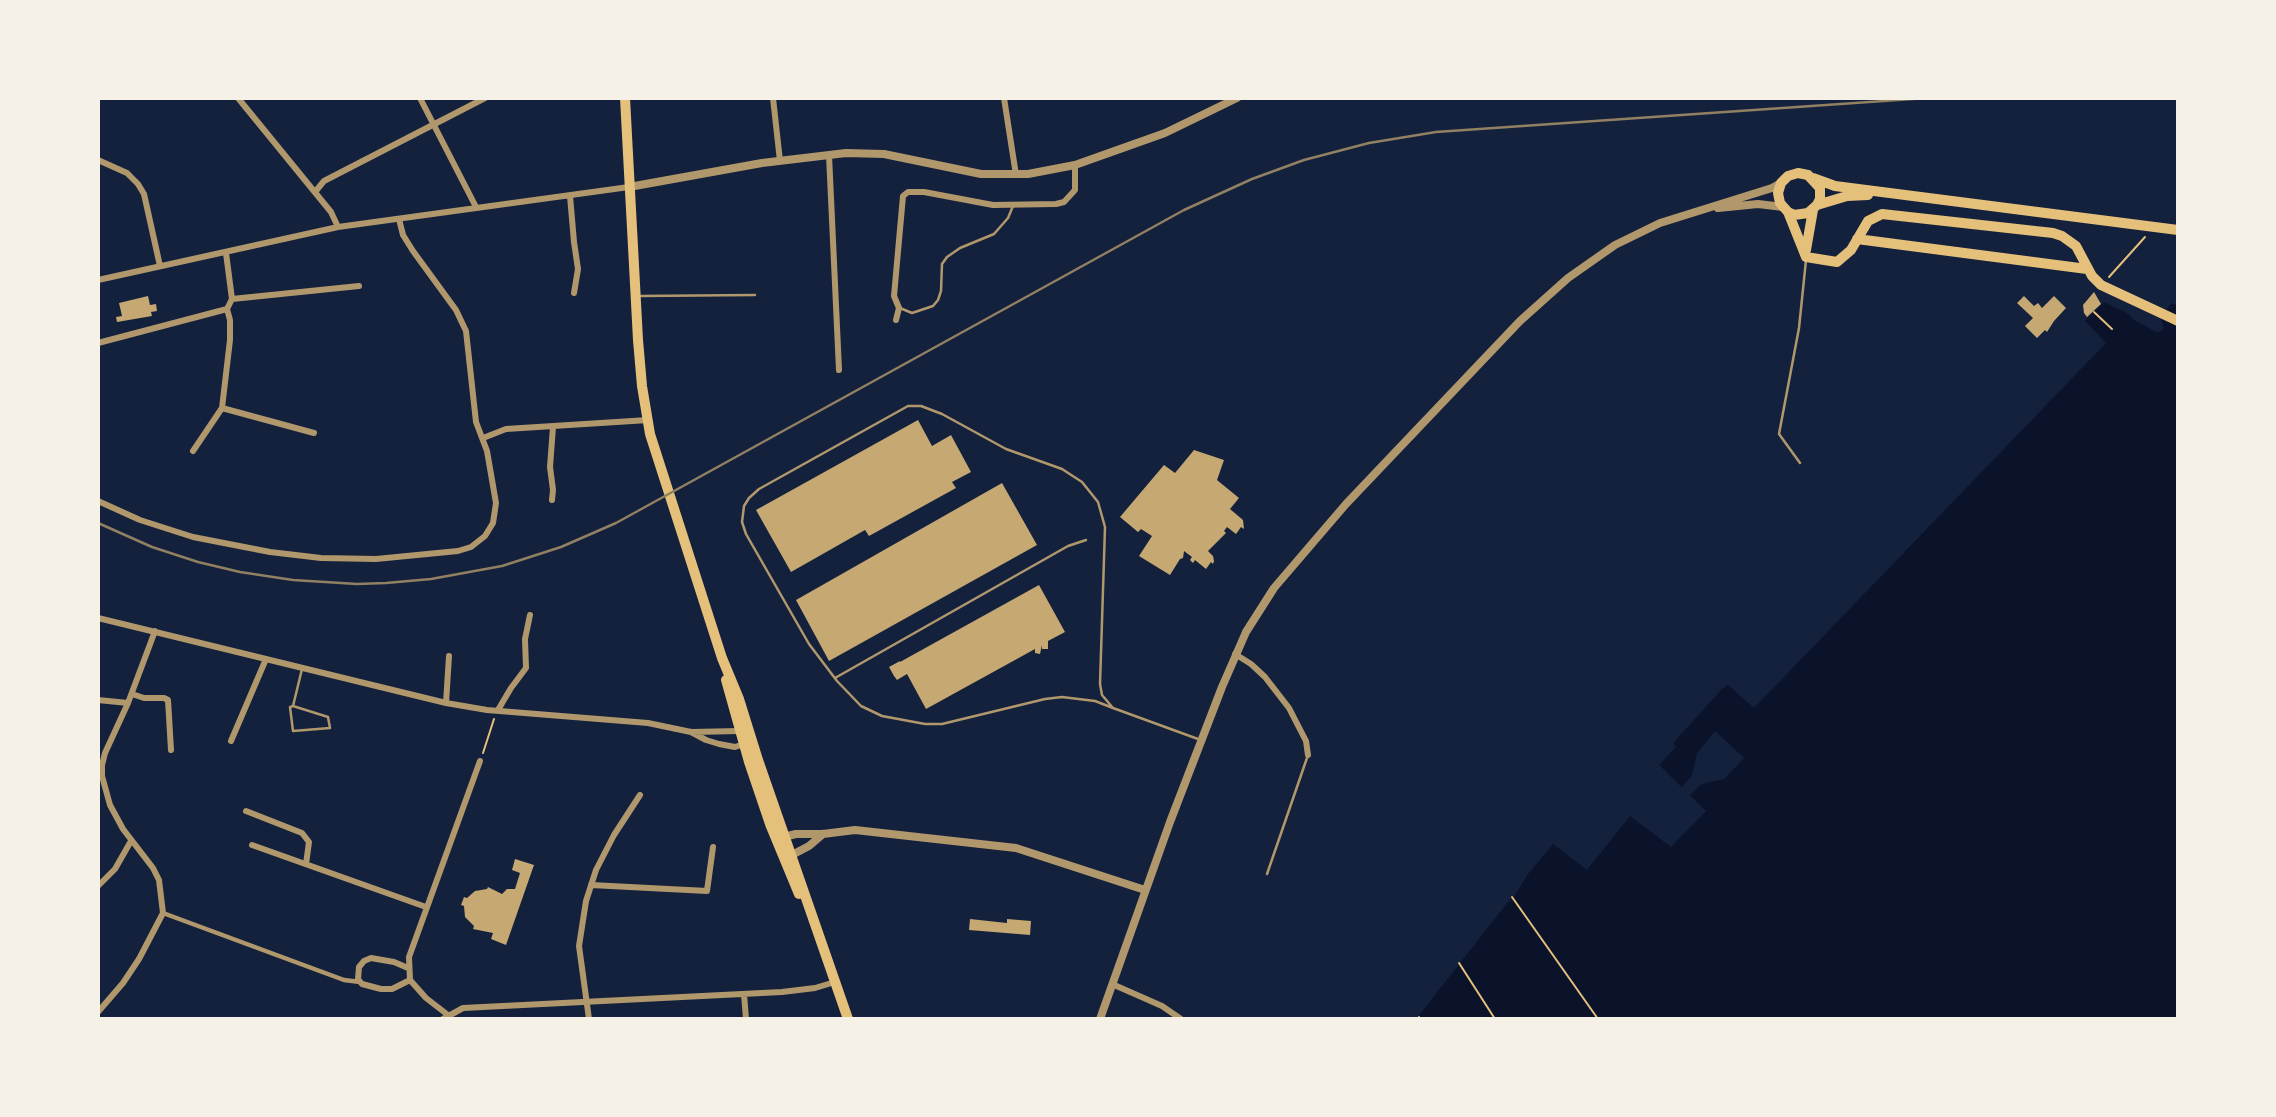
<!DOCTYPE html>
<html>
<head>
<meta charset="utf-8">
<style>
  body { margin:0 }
  #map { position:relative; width:2276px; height:1117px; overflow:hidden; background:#14213d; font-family:"PT Sans",sans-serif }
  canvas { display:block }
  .frame { position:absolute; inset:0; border:100px solid #f6f1e7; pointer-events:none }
</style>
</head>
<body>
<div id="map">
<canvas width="2276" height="1117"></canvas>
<div class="frame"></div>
</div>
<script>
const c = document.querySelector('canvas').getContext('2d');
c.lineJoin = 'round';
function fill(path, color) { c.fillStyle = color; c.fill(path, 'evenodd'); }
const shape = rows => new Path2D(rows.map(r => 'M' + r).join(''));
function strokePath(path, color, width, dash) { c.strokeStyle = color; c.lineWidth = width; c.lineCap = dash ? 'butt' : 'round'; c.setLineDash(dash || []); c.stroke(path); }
const water = shape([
  [2104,302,2127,313,2134,320,2158,333,2164,328,2161,320,2166,309,2172,303,2178,306,2178,1019,1416,1019,1508,902,1513,898,1528,874,1553,844,1587,870,1630,816,1671,847,1706,811,1659,765,1676,747,1673,743,1722,689,1728,685,1754,708,2106,343,2085,321]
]);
const pier = shape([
  [1715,731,1744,758,1724,779,1701,784,1690,795,1682,787,1692,776,1697,753]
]);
const building = shape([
  [2094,292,2101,304,2087,317,2084,313,2083,305],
  [148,296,150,305,156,304,157,311,151,312,152,316,117,322,116,317,122,316,119,303],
  [2024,296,2034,306,2038,303,2042,308,2054,296,2066,308,2054,321,2047,332,2045,330,2037,338,2025,326,2033,318,2017,303],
  [918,420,932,446,951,435,971,472,952,482,956,488,869,536,865,530,791,572,756,510],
  [1194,450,1224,460,1217,480,1239,498,1230,509,1243,520,1244,529,1241,527,1236,534,1227,527,1224,531,1226,533,1208,551,1213,556,1214,561,1213,564,1211,562,1206,569,1195,560,1193,563,1190,560,1192,557,1184,551,1183,558,1180,559,1170,575,1139,556,1152,536,1141,529,1138,532,1120,517,1164,465,1175,473],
  [1002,483,1037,545,829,661,796,600],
  [1039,585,1065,632,1048,641,1048,649,1042,649,1042,645,1040,654,1035,653,1035,649,926,709,907,674,897,680,894,676,889,667,900,661,900,662],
  [515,859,534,865,506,945,491,939,493,933,473,929,474,926,465,917,464,906,461,905,464,897,467,898,475,891,487,889,488,887,502,894,507,889,515,889,520,873,512,870],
  [970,919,1007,923,1007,919,1031,921,1030,935,969,930]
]);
const path = shape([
  [2109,277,2145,237],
  [2094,312,2112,329],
  [483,753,494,719],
  [1512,897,1598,1019],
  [1459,963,1495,1019],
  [1419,1017,1420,1019]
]);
const service = shape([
  [639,296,755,295],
  [900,308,912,313,933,306,938,300,941,291,942,264,947,257,960,248,994,234,1008,218,1013,206],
  [1800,463,1779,434,1799,328,1806,260],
  [835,678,1068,546,1086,540],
  [293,706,328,717,330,728,293,731,290,707,293,706],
  [293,706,302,669],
  [1113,708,1095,701,1062,697,1045,699,942,724,925,724,882,716,861,706,837,681,809,644,746,534,742,522,744,506,749,498,759,489,908,406,921,406,942,414,1006,449,1062,469,1082,482,1098,502,1105,527,1100,684,1102,695,1113,708,1198,739],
  [1267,874,1308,755]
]);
const pedestrian = shape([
  [163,913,344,980,360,982]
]);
const minor = shape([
  [238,98,331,212,338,227],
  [420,98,476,207],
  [773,98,780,161],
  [1004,98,1016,175],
  [829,155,839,370],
  [98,160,127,173,138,184,144,194,160,266],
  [315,192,324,181,485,98],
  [570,196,574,242,578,269,574,293],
  [98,280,338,227,629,187],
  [232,299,359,286],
  [896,320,899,308,894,296,903,196,908,192,924,192,993,205,1056,204,1064,202,1075,190,1075,165],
  [98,343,227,309,232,299,226,253],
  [222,408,314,433],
  [483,438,506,429,648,420],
  [193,451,222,408,230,340,230,320,227,309],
  [552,500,553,490,550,467,553,427],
  [98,501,140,520,193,537,270,552,321,558,376,559,458,551,471,547,485,536,493,523,496,503,487,451,476,422,466,331,456,310,413,251,403,235,399,219],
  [98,618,446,703,487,710,648,723,691,732,740,731],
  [1235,654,1251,664,1265,677,1289,708,1306,741,1308,755],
  [132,694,144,698,164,698,168,700,171,750],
  [98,700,128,703],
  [446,703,449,656],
  [498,710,511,688,526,668,525,639,530,615],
  [691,732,706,740,719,744,735,747,744,744],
  [231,741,266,659],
  [246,811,302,833,309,842,306,864],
  [252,845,426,907],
  [591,885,707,891,713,847],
  [98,886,115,869,131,841],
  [408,968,394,962,371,958,364,961,359,967,358,979,362,984,381,989,392,989,410,980],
  [1112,984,1162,1006,1181,1019],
  [744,994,746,1019],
  [98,1012,123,983,139,959,163,913,159,880,153,868,123,829,110,805,102,776,102,765,105,753,128,703,155,631],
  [448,1015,426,998,410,980,409,957,480,761],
  [443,1019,463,1008,782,992,815,988,835,982],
  [589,1019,579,946,586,901,596,870,614,835,640,795]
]);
const tertiary = shape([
  [629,187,762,163,846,153,884,154,981,174,1028,174,1075,165,1165,133,1237,98],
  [1718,208,1758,204,1783,207],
  [779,838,796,834,823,834,855,830,1016,848,1145,890],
  [788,857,809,846,823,834],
  [1100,1019,1170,822,1222,687,1246,632,1274,588,1346,504,1520,321,1568,278,1615,245,1660,223,1772,188,1781,183]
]);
const primary = shape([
  [625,98,638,340,642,386,650,434,722,658,739,699,758,760,848,1019],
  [726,680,749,762,770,824,799,894]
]);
const trunk = shape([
  [1813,178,1835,186,2178,230],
  [1817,205,1847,196,1868,195],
  [1788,212,1794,215,1808,213,1817,205,1820,199,1820,188,1808,175,1798,173,1788,176,1781,183,1778,193,1780,203,1788,212,1806,257],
  [1857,239,2087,269],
  [1806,250,1813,210],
  [1806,257,1837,262,1851,250,1868,221,1882,214,2053,233,2062,236,2076,246,2092,276,2101,285,2178,321]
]);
const rail = shape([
  [98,523,152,547,198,562,240,572,293,580,357,584,386,583,431,579,502,566,561,547,616,523,1184,210,1252,179,1304,160,1369,143,1436,132,1927,98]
]);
fill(water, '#0b132b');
fill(pier, '#14213d');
fill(building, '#c6a872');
strokePath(path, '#e5c07b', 2);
strokePath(service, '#b1986c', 2.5);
strokePath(pedestrian, '#b1986c', 4.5);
strokePath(minor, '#b1986c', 6);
strokePath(tertiary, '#b1986c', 8);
strokePath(primary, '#e5c07b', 10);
strokePath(trunk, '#e5c07b', 10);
strokePath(rail, '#918062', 2.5);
</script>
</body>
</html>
